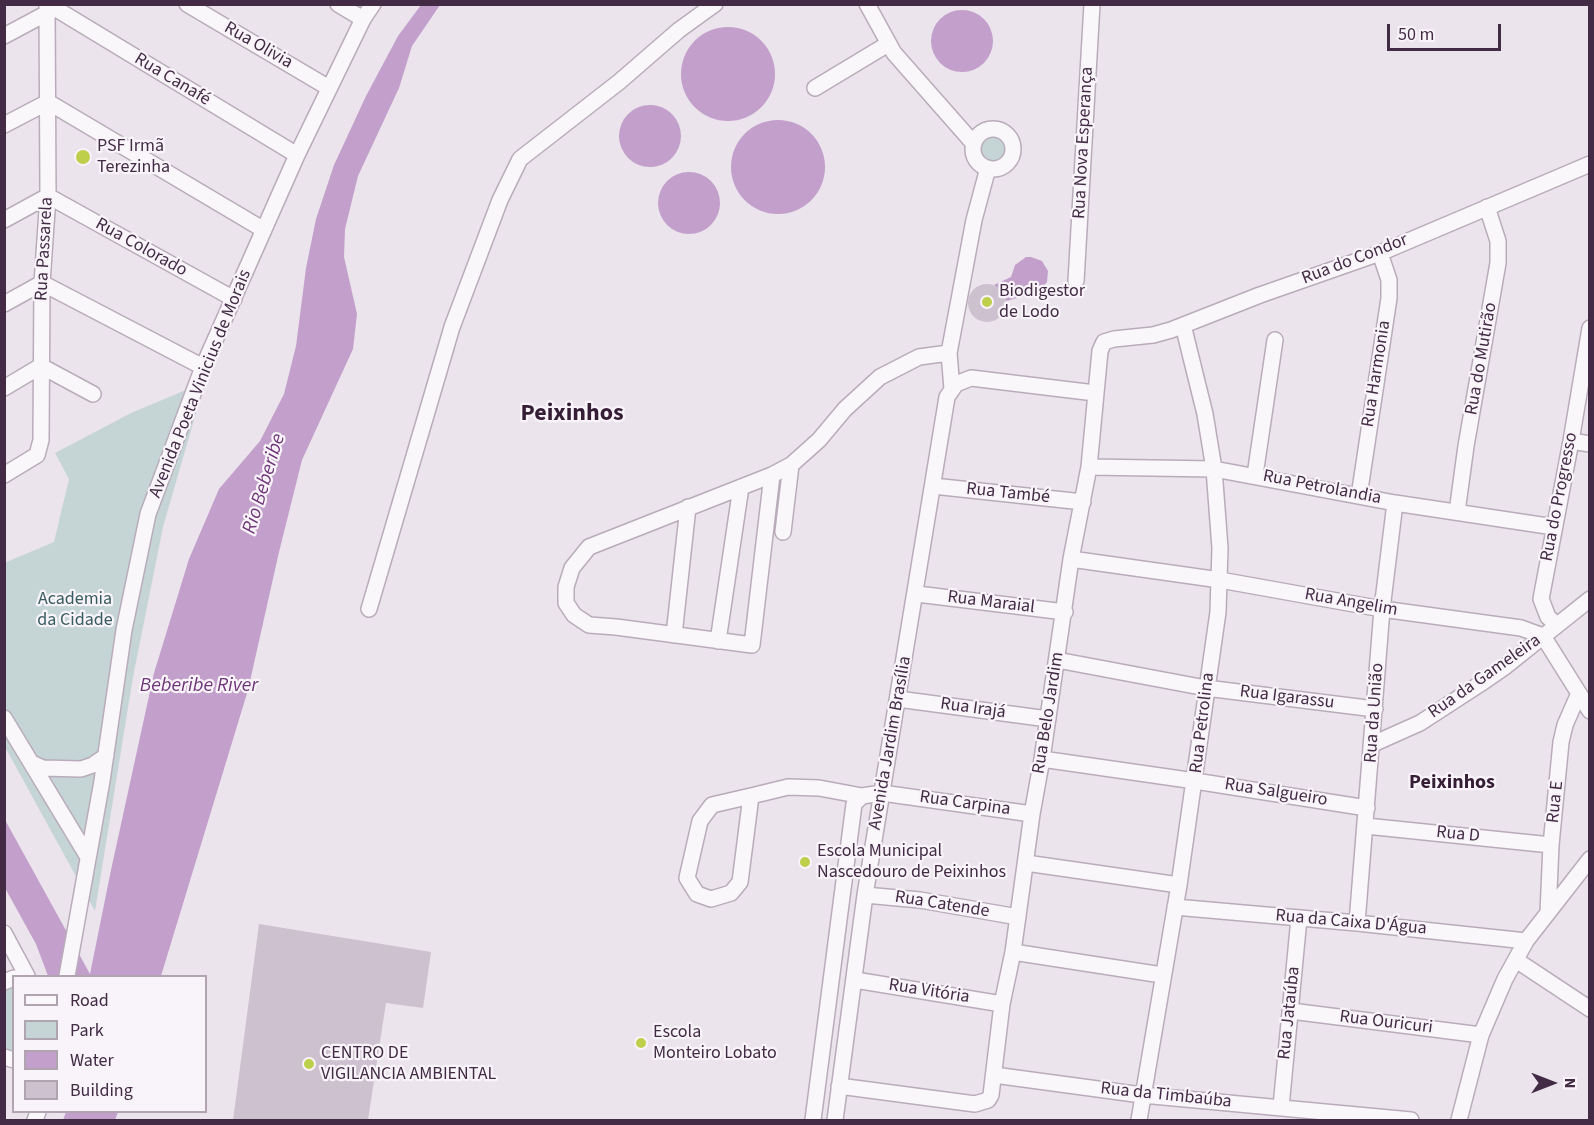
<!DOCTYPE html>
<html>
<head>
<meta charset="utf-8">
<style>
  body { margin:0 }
  #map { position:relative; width:1594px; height:1125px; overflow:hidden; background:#ebe4ec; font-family:"Source Sans 3",sans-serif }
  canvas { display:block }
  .frame { position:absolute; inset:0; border:6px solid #432b45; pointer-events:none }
  .legend { position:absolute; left:12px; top:975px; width:195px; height:138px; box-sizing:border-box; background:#f8f4f9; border:2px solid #b0a4b1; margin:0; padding:8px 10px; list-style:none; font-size:18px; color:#432b45 }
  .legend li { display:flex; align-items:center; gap:12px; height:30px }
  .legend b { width:30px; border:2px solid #b0a4b1 }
  .north { position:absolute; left:1522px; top:1053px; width:60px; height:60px; -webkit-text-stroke:4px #f8f4f9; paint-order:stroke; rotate:90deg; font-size:16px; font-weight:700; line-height:24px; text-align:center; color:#432b45 }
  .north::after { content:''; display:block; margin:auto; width:21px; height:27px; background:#432b45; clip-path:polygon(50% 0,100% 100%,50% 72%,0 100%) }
  .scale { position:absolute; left:1387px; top:24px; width:114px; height:27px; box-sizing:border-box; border:3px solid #432b45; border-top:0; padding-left:8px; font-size:18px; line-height:21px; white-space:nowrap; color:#432b45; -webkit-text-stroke:4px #f8f4f9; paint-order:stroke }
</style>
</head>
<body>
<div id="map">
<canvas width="1594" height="1125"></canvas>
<div class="frame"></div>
<ul class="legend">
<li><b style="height:8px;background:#faf7fa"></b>Road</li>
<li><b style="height:16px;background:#c5d5d6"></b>Park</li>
<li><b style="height:16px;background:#c39fcb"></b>Water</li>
<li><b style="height:16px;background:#cec1cf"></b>Building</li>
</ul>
<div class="north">N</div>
<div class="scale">50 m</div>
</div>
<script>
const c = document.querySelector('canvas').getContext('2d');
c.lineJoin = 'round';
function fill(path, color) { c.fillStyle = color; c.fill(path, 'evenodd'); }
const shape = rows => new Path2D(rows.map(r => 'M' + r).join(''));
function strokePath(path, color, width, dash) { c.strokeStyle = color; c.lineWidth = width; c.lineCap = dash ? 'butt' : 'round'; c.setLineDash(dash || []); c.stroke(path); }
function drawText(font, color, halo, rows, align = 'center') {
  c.font = font + ' "Source Sans 3",sans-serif'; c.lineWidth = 4.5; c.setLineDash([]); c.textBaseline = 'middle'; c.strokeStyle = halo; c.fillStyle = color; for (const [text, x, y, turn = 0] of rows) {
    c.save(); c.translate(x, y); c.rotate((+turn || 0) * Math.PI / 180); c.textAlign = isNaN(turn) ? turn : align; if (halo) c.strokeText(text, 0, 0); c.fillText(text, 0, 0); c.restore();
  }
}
const green = shape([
  '977 149a17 17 0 1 1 34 0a17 17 0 1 1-34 0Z',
  [205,382,163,527,133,677,95,911,5,747,4,563,54,542,69,479,55,453,131,413],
  [11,984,14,988,13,1055,5,1053,5,988]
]);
const water = shape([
  [421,5,440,5,412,46,399,88,358,176,345,229,344,257,357,314,353,349,302,460,279,552,248,690,161,976,48,976,36,944,5,888,4,818,90,974,111,870,154,673,189,559,219,489,260,441,284,394,296,346,306,268,316,219,334,165,366,96,398,36],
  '931 41a31 31 0 1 1 62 0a31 31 0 1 1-62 0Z',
  '681 74a47 47 0 1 1 94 0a47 47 0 1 1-94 0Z',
  '619 136a31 31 0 1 1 62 0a31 31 0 1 1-62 0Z',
  '731 167a47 47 0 1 1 94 0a47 47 0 1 1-94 0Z',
  '658 203a31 31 0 1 1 62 0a31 31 0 1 1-62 0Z',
  [1026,257,1031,257,1042,261,1048,271,1047,282,1039,292,1006,301,1003,292,994,285,1011,277,1015,265],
  [66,1112,118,1112,115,1120,63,1120]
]);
const building = shape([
  '968 303a19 19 0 1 1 38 0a19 19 0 1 1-38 0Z',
  [259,924,431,952,423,1008,386,1003,368,1120,233,1120]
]);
const minor = shape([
  [48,4,297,155],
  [187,4,329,88],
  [338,4,363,19],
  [867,4,894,53,974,144],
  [4,36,47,13],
  [815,88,888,44],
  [4,125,48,102,264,230],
  '973 149a20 20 0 1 1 40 0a20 20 0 1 1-40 0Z',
  [4,220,48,196,234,299],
  [1076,281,1092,4],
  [4,304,42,283,203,367],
  [4,388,41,366,93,394],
  [952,389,949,353,974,220,988,168],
  [1571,441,1590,444],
  [1089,467,1214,469,1395,503,1554,527],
  [4,475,37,455,41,440,42,283,48,196,47,4],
  [772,475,752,645,616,627,589,625,574,615,566,603,566,587,572,568,589,547,772,475,791,465,819,440,845,409,880,377,919,357,949,353],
  [1255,475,1275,340],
  [933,486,1083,502],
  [1359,496,1389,298,1389,280,1380,253],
  [1457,512,1466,446,1498,263,1498,241,1487,207],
  [783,532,791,465],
  [1071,559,1220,580,1382,609,1521,628,1543,636,1590,711],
  [917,594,1065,612],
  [369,609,452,327,500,200,520,159,619,82,679,30,715,4],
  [1557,625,1548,617,1541,599,1571,441,1590,328],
  [674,635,688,507],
  [718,641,741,487],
  [1057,660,1206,688,1375,709],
  [898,699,1048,719],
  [4,718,88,857],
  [1373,744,1420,723,1480,684,1506,666,1590,599],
  [1042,759,1195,781,1367,808],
  [34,764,43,768,81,769,93,765,106,756],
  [751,796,740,882,731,893,711,899,697,894,687,878,700,821,712,805,751,796,788,787,819,788,862,796,882,793,1032,814],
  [1366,826,1551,845],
  [1026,863,1179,885],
  [865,895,920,900,1018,917],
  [1175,907,1357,923,1526,941],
  [1548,913,1551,845,1561,742,1565,725,1579,693],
  [1357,923,1382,609,1395,503],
  [4,933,27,976],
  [1013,952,1162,975],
  [1516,960,1590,1009],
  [67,976,102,781,124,630,148,514,203,367,297,155,363,19,373,4],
  [855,980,1002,1004],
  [4,982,14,978],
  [1291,1011,1481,1035],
  [4,1057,14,1060],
  [994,1075,1142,1095,1411,1120],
  [839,1086,975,1104,988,1100,991,1095,1002,1004,1013,952,1032,814,1042,759,1071,559,1089,467,1100,351,1104,342,1114,339,1153,335,1171,330,1260,295,1380,253,1590,164],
  [1281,1107,1299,918],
  [35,1120,38,1112],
  [813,1120,854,804,862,796],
  [835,1120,865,895,947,397,956,384,971,378,1095,393],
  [1139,1120,1179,885,1218,612,1220,548,1214,469,1205,414,1183,325],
  [1459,1120,1481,1035,1505,979,1526,941,1590,859]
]);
const markers = [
  [83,157,8,"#bdcf4b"],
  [987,302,6,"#bdcf4b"],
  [805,862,6,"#bdcf4b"],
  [641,1043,6,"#bdcf4b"],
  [309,1064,6,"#bdcf4b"]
];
const streetNames = [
  ["Rua Olivia",258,46,30],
  ["Rua Canafé",172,80,31],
  ["Rua Nova Esperança",1084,143,-87],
  ["Rua Colorado",141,248,29],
  ["Rua Passarela",45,249,-87],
  ["Rua do Condor",1355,260,-21],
  ["Rua do Mutirão",1482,359,-80],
  ["Rua Harmonia",1377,374,-81],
  ["Avenida Poeta Vinicius de Morais",201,384,-68],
  ["Rua Petrolandia",1322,488,11],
  ["Rua També",1008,494,6],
  ["Rua do Progresso",1560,497,-79],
  ["Rua Maraial",991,603,7],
  ["Rua Angelim",1351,603,10],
  ["Rua da Gameleira",1485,677,-35],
  ["Rua Igarassu",1287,698,7],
  ["Rua Irajá",973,709,8],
  ["Rua Belo Jardim",1049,713,-81],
  ["Rua da União",1375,713,-86],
  ["Rua Petrolina",1203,723,-83],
  ["Avenida Jardim Brasília",891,743,-80],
  ["Rua Salgueiro",1276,793,9],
  ["Rua E",1556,802,-84],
  ["Rua Carpina",965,804,8],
  ["Rua D",1458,835,6],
  ["Rua Catende",942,905,9],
  ["Rua da Caixa D'Água",1351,923,5],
  ["Rua Vitória",929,992,9],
  ["Rua Jataúba",1290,1013,-84],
  ["Rua Ouricuri",1386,1023,7],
  ["Rua da Timbaúba",1166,1096,6]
];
const poiNames = [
  ["PSF Irmã",97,147],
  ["Terezinha",97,168],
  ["Biodigestor",999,292],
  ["de Lodo",999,313],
  ["Escola Municipal",817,852],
  ["Nascedouro de Peixinhos",817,873],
  ["Escola",653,1033],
  ["Monteiro Lobato",653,1054],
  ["CENTRO DE",321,1054],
  ["VIGILANCIA AMBIENTAL",321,1075]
];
const parkNames = [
  ["Academia",75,600],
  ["da Cidade",75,621]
];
const waterNames = [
  ["Rio Beberibe",265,484,-73],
  ["Beberibe River",199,687]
];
const neighbourhoodNames = [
  ["Peixinhos",1452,784]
];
const districtNames = [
  ["Peixinhos",572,415]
];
fill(green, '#c5d5d6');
fill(water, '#c39fcb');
fill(building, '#cec1cf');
strokePath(minor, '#b9acba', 18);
strokePath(minor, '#faf7fa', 15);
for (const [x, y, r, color] of markers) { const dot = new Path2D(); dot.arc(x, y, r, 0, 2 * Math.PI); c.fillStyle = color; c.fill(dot); strokePath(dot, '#f8f4f9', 2); }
drawText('18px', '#432b45', '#f8f4f9', streetNames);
drawText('18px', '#432b45', '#f8f4f9', poiNames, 'left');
drawText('18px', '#385c61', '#f8f4f9', parkNames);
drawText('italic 20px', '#6f3579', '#f8f4f9', waterNames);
drawText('bold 20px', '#351d36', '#f8f4f9', neighbourhoodNames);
drawText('bold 24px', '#351d36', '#f8f4f9', districtNames);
</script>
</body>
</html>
